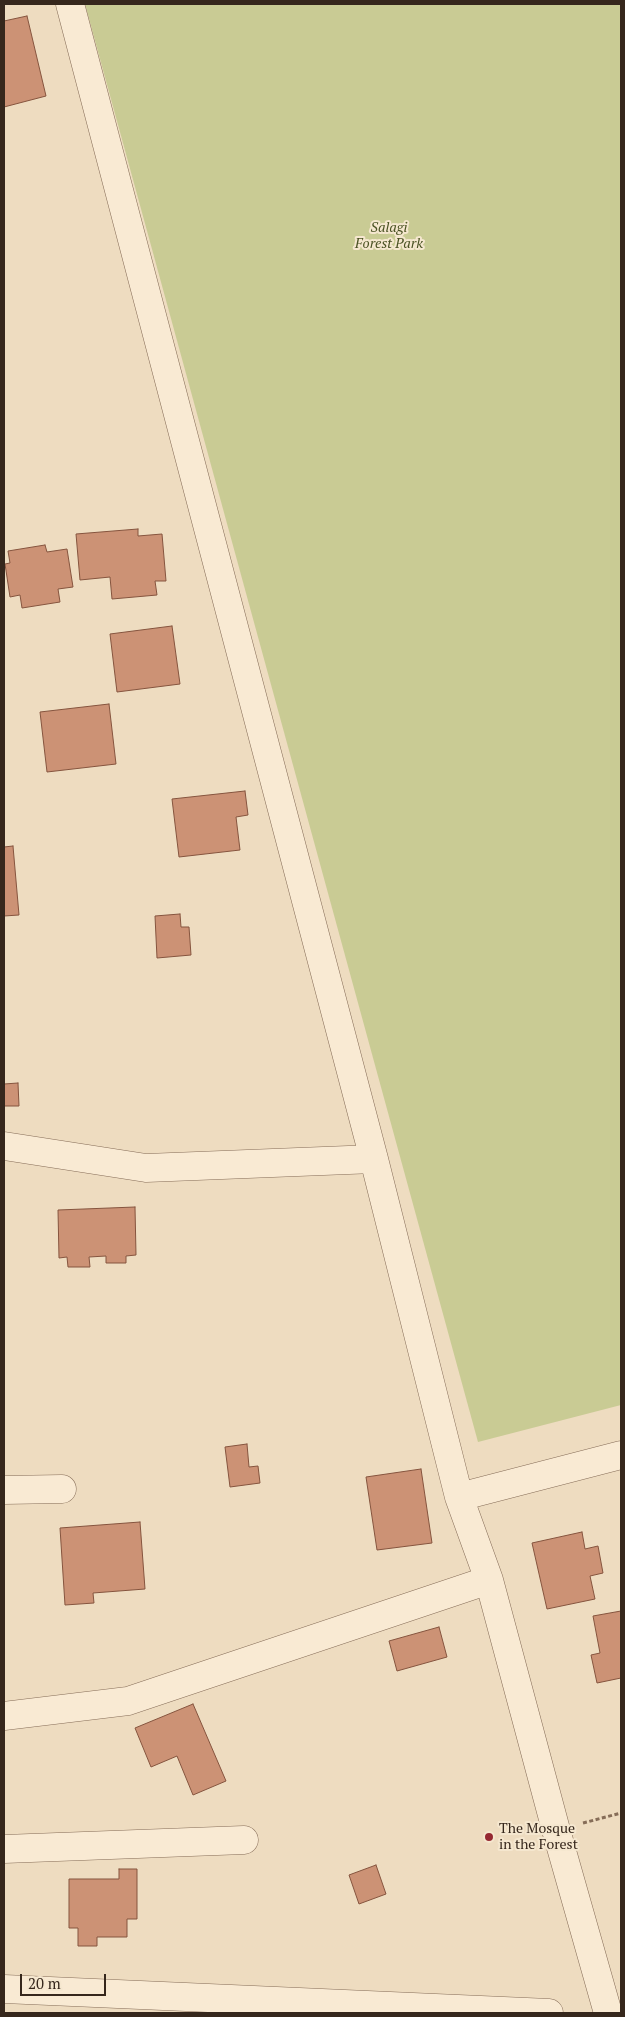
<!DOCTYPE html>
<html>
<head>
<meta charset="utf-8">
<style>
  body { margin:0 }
  #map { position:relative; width:625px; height:2017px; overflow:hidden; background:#eedcc0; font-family:"PT Serif",serif }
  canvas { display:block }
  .frame { position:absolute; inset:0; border:5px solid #36271c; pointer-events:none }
  .scale { position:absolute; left:20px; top:1974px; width:86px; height:22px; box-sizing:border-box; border:2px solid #36271c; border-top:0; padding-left:6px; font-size:15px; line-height:18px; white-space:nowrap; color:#36271c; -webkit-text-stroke:4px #f5e7cf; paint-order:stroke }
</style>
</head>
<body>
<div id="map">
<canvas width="625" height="2017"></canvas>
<div class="frame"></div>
<div class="scale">20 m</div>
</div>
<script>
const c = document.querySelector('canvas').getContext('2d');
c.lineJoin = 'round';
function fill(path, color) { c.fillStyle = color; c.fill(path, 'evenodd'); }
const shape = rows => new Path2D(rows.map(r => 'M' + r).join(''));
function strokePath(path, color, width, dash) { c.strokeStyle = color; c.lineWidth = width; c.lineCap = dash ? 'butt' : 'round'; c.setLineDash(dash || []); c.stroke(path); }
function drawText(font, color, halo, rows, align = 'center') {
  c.font = font + ' "PT Serif",serif'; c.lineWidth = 4; c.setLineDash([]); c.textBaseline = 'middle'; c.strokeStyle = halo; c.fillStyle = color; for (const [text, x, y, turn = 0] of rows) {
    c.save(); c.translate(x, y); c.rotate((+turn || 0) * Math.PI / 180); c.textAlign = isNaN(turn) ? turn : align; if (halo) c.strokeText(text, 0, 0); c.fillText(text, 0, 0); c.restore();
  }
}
const green = shape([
  [85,4,621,4,621,1405,478,1442]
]);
const building = shape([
  [27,16,46,96,4,107,4,21,27,16],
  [138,529,138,536,162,534,166,581,155,581,157,595,112,599,110,577,80,580,76,534,138,529],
  [45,545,47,552,67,549,73,587,58,589,60,602,22,608,20,595,10,597,5,564,10,563,8,551,45,545],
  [172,626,180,684,117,692,110,634,172,626],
  [109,704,116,764,47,772,40,712,109,704],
  [245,791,248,815,236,817,240,850,179,857,172,799,245,791],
  [13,846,19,915,4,916,4,847,13,846],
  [180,914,181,927,189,927,191,955,157,958,155,916,180,914],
  [18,1083,19,1106,4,1106,4,1084,18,1083],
  [135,1207,136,1255,126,1256,126,1263,106,1263,106,1256,89,1257,90,1267,68,1267,67,1257,59,1258,58,1210,135,1207],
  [247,1444,249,1467,258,1466,260,1483,230,1487,225,1447,247,1444],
  [421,1469,432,1543,377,1550,366,1477,421,1469],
  [140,1522,145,1589,93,1593,94,1603,65,1605,60,1528,140,1522],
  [582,1532,585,1549,598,1546,603,1573,590,1576,595,1599,547,1609,532,1543,582,1532],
  [621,1611,621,1678,597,1683,591,1655,600,1653,593,1616,621,1611],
  [439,1627,447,1657,397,1671,389,1641,439,1627],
  [193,1704,226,1781,193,1795,177,1756,151,1767,135,1728,193,1704],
  [376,1865,386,1894,359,1904,349,1875,376,1865],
  [119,1869,137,1869,137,1919,127,1919,127,1937,97,1937,97,1946,78,1946,78,1928,69,1928,69,1879,119,1879,119,1869]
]);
const path = shape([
  [583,1823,621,1813]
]);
const minor = shape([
  [70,4,374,1159,459,1497,489,1580,556,1830,608,2013],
  [4,1146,146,1168,374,1159],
  [4,1490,62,1489],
  [459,1497,621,1455],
  [4,1716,128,1701,489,1580],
  [4,1849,244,1840],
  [4,1989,549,2013]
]);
const markers = [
  [489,1837,5,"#952831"]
];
const parkNames = [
  ["Salagi",389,228],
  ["Forest Park",389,244]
];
const poiNames = [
  ["The Mosque",499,1829],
  ["in the Forest",499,1845]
];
fill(green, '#c9cb94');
fill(building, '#cc9275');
strokePath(building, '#85543e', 1);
strokePath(minor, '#866d58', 29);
strokePath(path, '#866d58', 3, [4, 2.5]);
strokePath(minor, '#f9ead3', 28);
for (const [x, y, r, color] of markers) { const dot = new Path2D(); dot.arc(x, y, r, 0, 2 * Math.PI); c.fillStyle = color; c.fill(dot); strokePath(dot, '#f5e7cf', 2); }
drawText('italic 14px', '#4a5223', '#f5e7cf', parkNames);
drawText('14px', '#36271c', '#f5e7cf', poiNames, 'left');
</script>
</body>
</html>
